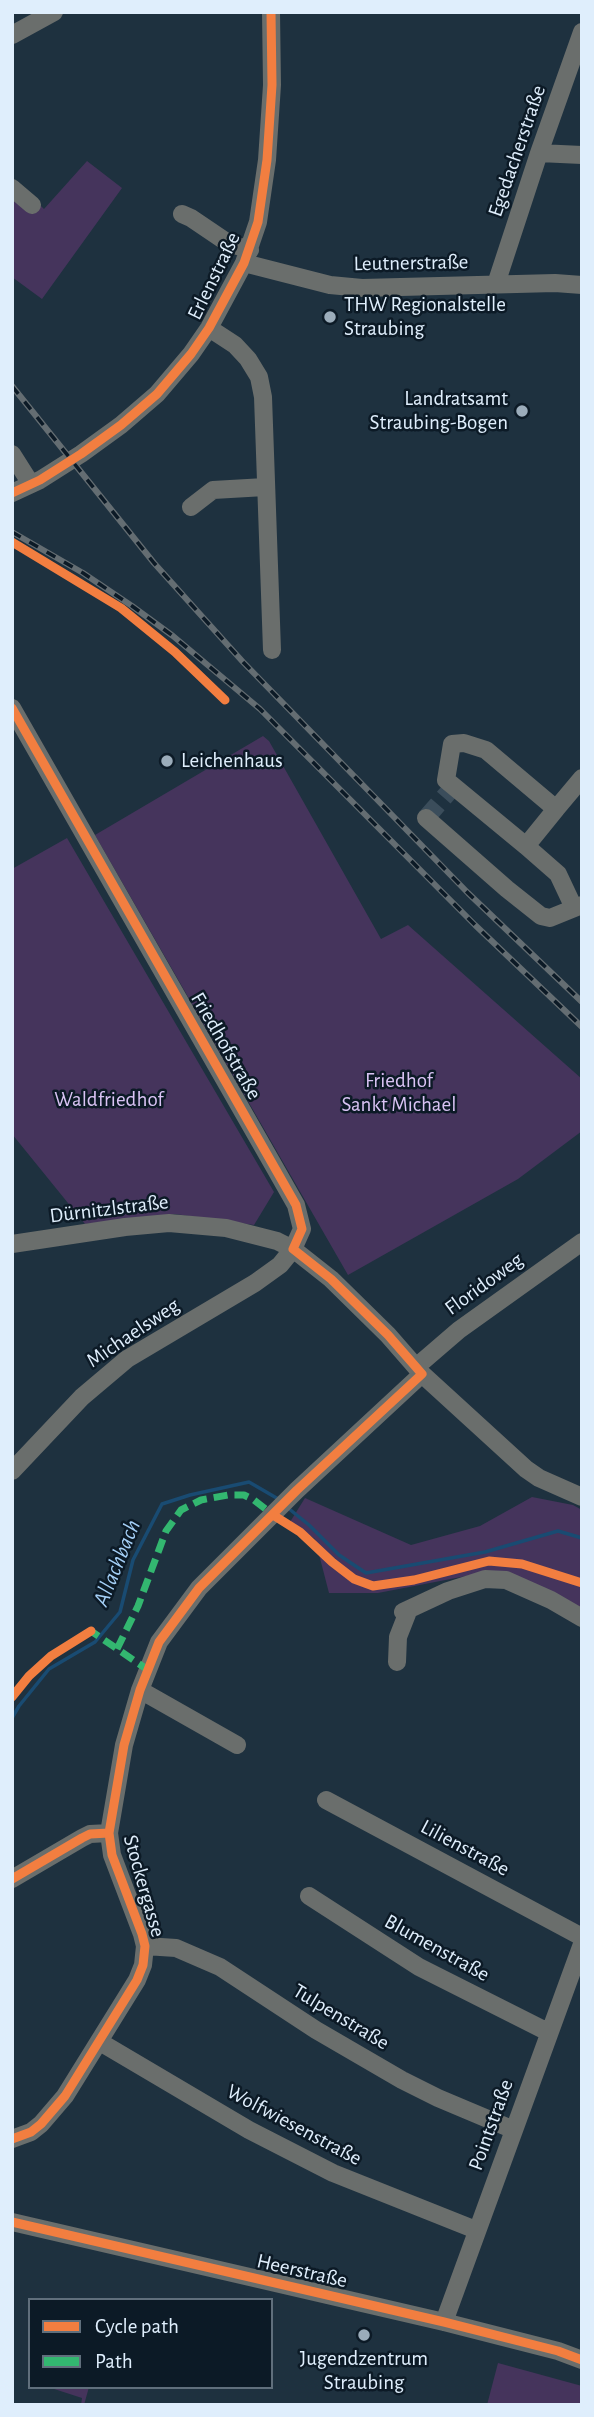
<!DOCTYPE html>
<html>
<head>
<meta charset="utf-8">
<style>
  body { margin:0 }
  #map { position:relative; width:594px; height:2417px; overflow:hidden; background:#1e313f; font-family:"Alegreya Sans",sans-serif }
  canvas { display:block }
  .frame { position:absolute; inset:0; border:14px solid #dfeefc; pointer-events:none }
  .legend { position:absolute; left:28px; top:2298px; width:245px; height:91px; box-sizing:border-box; background:#0c1a26; border:2px solid #606f7c; margin:0; padding:9px 12px; list-style:none; font-size:21px; color:#dfeefc }
  .legend li { display:flex; align-items:center; gap:14px; height:35px }
  .legend b { width:35px; border:2px solid #606f7c }
</style>
</head>
<body>
<div id="map">
<canvas width="594" height="2417"></canvas>
<div class="frame"></div>
<ul class="legend">
<li><b style="height:9px;background:#f27e40"></b>Cycle path</li>
<li><b style="height:9px;background:#33b770"></b>Path</li>
</ul>
</div>
<script>
const c = document.querySelector('canvas').getContext('2d');
c.lineJoin = 'round';
function fill(path, color) { c.fillStyle = color; c.fill(path, 'evenodd'); }
const shape = rows => new Path2D(rows.map(r => 'M' + r).join(''));
function strokePath(path, color, width, dash) { c.strokeStyle = color; c.lineWidth = width; c.lineCap = dash ? 'butt' : 'round'; c.setLineDash(dash || []); c.stroke(path); }
function drawText(font, color, halo, rows, align = 'center') {
  c.font = font + ' "Alegreya Sans",sans-serif'; c.lineWidth = 5; c.setLineDash([]); c.textBaseline = 'middle'; c.strokeStyle = halo; c.fillStyle = color; for (const [text, x, y, turn = 0] of rows) {
    c.save(); c.translate(x, y); c.rotate((+turn || 0) * Math.PI / 180); c.textAlign = isNaN(turn) ? turn : align; if (halo) c.strokeText(text, 0, 0); c.fillText(text, 0, 0); c.restore();
  }
}
const green = shape([
  [87,161,122,188,42,299,12,277,12,197,37,202,44,209],
  [263,736,269,741,381,939,408,925,582,1079,582,1131,518,1179,348,1275,95,835],
  [67,838,274,1192,254,1225,175,1214,85,1224,12,1134,12,869],
  [532,1497,573,1505,582,1510,582,1614,487,1572,378,1593,329,1593,315,1539,290,1522,305,1498,411,1545,480,1526],
  [498,2363,582,2386,582,2405,487,2405],
  [48,2387,89,2387,84,2405,81,2405,82,2398]
]);
const stream = shape([
  [288,1508,309,1525,339,1555,366,1573,485,1552,558,1531,582,1538],
  [12,1718,19,1706,49,1669,95,1642,120,1612,133,1560,162,1504,190,1495,249,1482,280,1500]
]);
const minorTunnel = shape([
  [426,818,453,787]
]);
const minor = shape([
  [12,35,54,12],
  [539,153,582,155],
  [12,188,32,205],
  [182,214,191,218,228,243,250,250],
  [244,263,330,285,362,288,555,283,582,285],
  [496,284,539,153,582,32],
  [209,328,235,345,248,359,259,377,263,397,272,650],
  [12,454,31,484],
  [12,493,40,480,81,454,121,425,157,394,191,354,209,328,244,263,258,222,267,160,272,85,271,12],
  [191,507,213,490,265,487],
  [12,708,271,1161,296,1205,302,1229,293,1249,280,1265,255,1283,127,1359,82,1397,12,1471],
  [556,809,582,778],
  [426,818,507,889,541,916,550,918,582,905],
  [526,846,446,780,452,744,464,743,486,750,556,809,526,846,558,874,574,908],
  [12,1244,125,1227,169,1223,226,1228,277,1241,293,1249,331,1279,388,1335,422,1374,526,1469,539,1478,582,1497],
  [416,1367,459,1330,582,1242],
  [403,1612,448,1591,485,1579,506,1580,551,1600,582,1618],
  [397,1662,398,1637,409,1609],
  [140,1690,237,1745],
  [326,1800,582,1937],
  [12,1879,82,1838,90,1834,109,1833],
  [309,1896,419,1967,548,2032],
  [145,1946,176,1948,220,1967,316,2030,402,2080,438,2098,514,2130],
  [100,2042,249,2130,333,2173,476,2230],
  [12,2139,31,2132,41,2124,65,2096,137,1980,143,1965,145,1946,142,1934,112,1855,109,1833,124,1745,140,1690,159,1642,199,1588,297,1490,422,1374],
  [12,2222,444,2322,558,2351,582,2360],
  [444,2322,582,1944]
]);
const rail = shape([
  [12,386,154,563,243,662,468,893,582,1002],
  [12,532,83,573,132,606,173,636,260,709,475,925,582,1027]
]);
const quiet = shape([
  [87,1634,91,1631,148,1670],
  [117,1649,138,1606,166,1531,181,1510,201,1500,228,1495,244,1495,254,1500,273,1515]
]);
const cycleway = shape([
  [12,493,40,480,81,454,121,425,157,394,191,354,209,328,244,263,258,222,267,160,272,85,271,12],
  [12,542,121,608,175,652,225,700],
  [12,708,296,1205,302,1229,293,1249,331,1279,388,1335,422,1374,297,1490,199,1588,159,1642,140,1690,124,1745,109,1833,112,1855,142,1934,145,1946,143,1965,137,1980,65,2096,41,2124,31,2132,12,2139],
  [273,1515,300,1532,332,1562,354,1579,373,1586,414,1580,489,1561,522,1564,582,1583],
  [12,1697,29,1676,51,1656,91,1631],
  [12,1879,82,1838,90,1834,109,1833],
  [12,2222,444,2322,558,2351,582,2360]
]);
const markers = [
  [330,317,7,"#9bacba"],
  [522,411,7,"#9bacba"],
  [167,761,7,"#9bacba"],
  [364,2335,7,"#9bacba"]
];
const streetNames = [
  ["Egedacherstraße",517,151,-71],
  ["Leutnerstraße",411,263,-1],
  ["Erlenstraße",214,276,-64],
  ["Friedhofstraße",226,1046,60],
  ["Dürnitzlstraße",109,1209,-7],
  ["Floridoweg",484,1284,-36],
  ["Michaelsweg",133,1333,-34],
  ["Lilienstraße",465,1848,28],
  ["Stockergasse",144,1886,74],
  ["Blumenstraße",437,1948,29],
  ["Tulpenstraße",341,2017,31],
  ["Wolfwiesenstraße",294,2125,28],
  ["Pointstraße",491,2125,-70],
  ["Heerstraße",302,2271,13]
];
const poiNames = [
  ["THW Regionalstelle",344,305],
  ["Straubing",344,329],
  ["Landratsamt",508,399,"right"],
  ["Straubing-Bogen",508,423,"right"],
  ["Leichenhaus",181,761],
  ["Jugendzentrum",364,2359,"center"],
  ["Straubing",364,2383,"center"]
];
const parkNames = [
  ["Friedhof",399,1081],
  ["Sankt Michael",399,1105],
  ["Waldfriedhof",109,1100]
];
const waterNames = [
  ["Allachbach",117,1563,-68]
];
fill(green, '#45345c');
strokePath(stream, '#194b72', 3.5);
strokePath(minorTunnel, '#3b4d5b', 18, [18, 9]);
strokePath(minor, '#6a6e6c', 18);
strokePath(rail, '#646d72', 6);
strokePath(rail, '#0c1a26', 3.5, [10]);
strokePath(quiet, '#33b770', 7, [14, 7]);
strokePath(cycleway, '#f27e40', 9);
for (const [x, y, r, color] of markers) { const dot = new Path2D(); dot.arc(x, y, r, 0, 2 * Math.PI); c.fillStyle = color; c.fill(dot); strokePath(dot, '#0c1a26', 2.5); }
drawText('21px', '#dfeefc', '#0c1a26', streetNames);
drawText('21px', '#dfeefc', '#0c1a26', poiNames, 'left');
drawText('21px', '#d9c3f4', '#0c1a26', parkNames);
drawText('italic 23px', '#a4cff6', '#0c1a26', waterNames);
</script>
</body>
</html>
